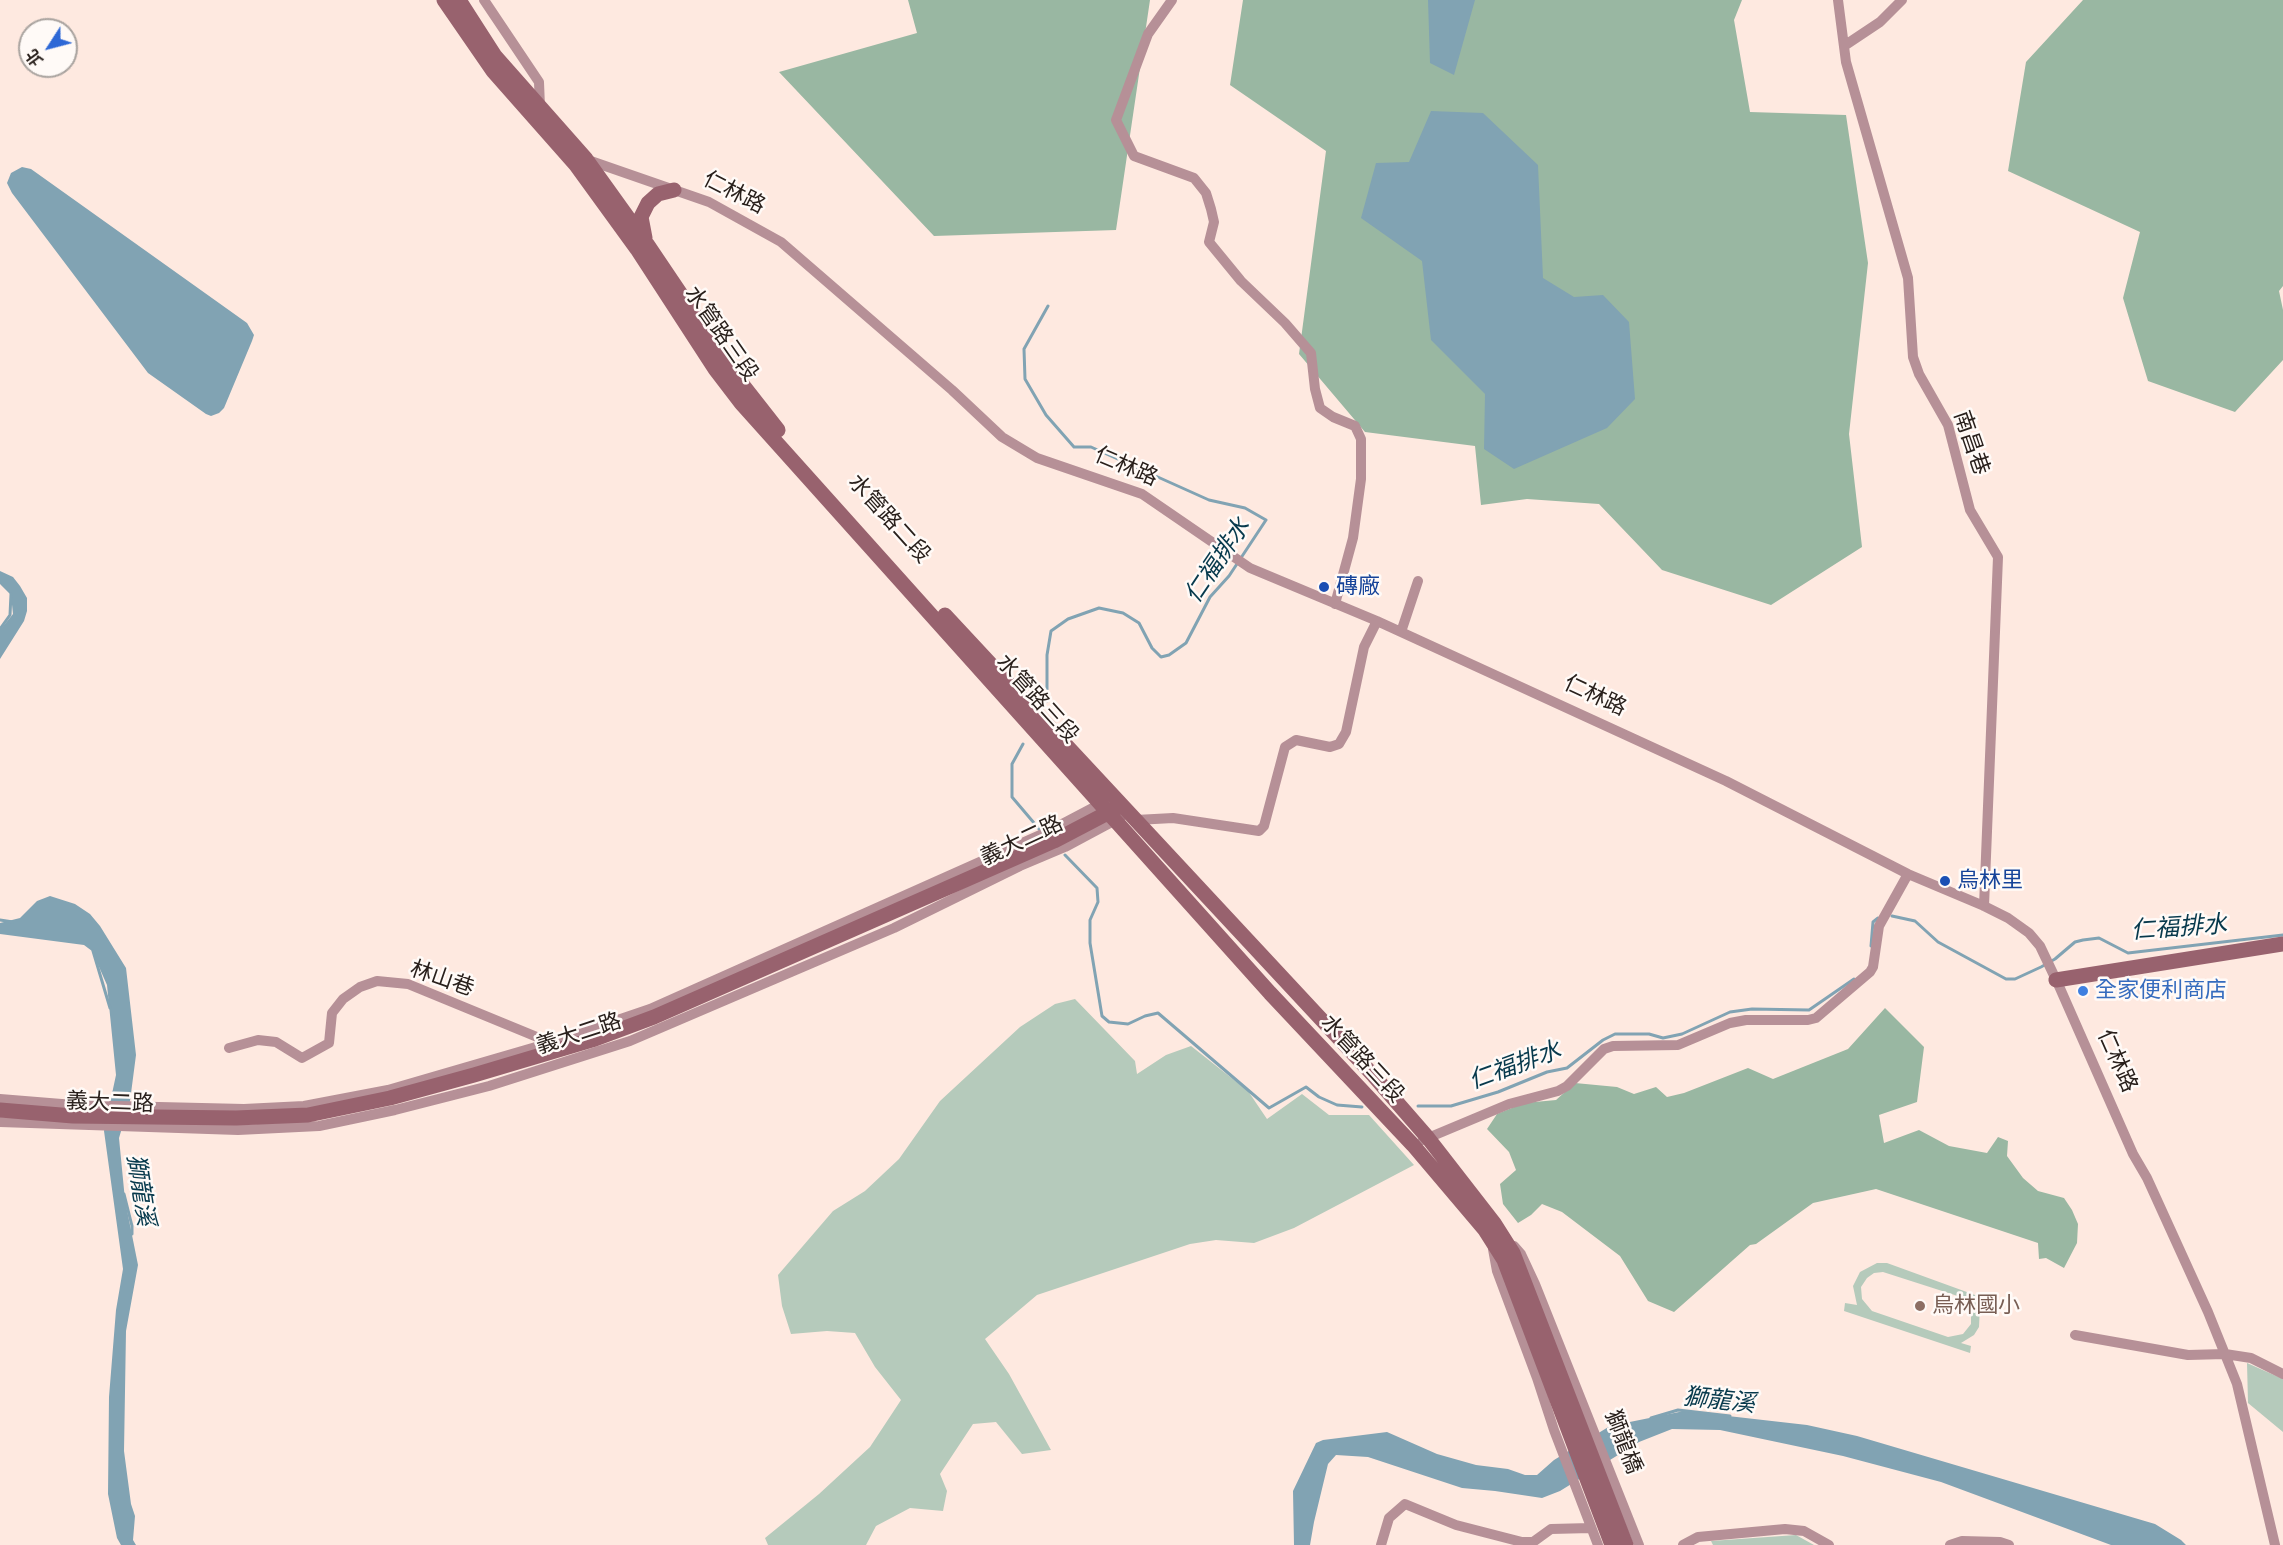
<!DOCTYPE html>
<html>
<head>
<meta charset="utf-8">
<style>
  body { margin:0 }
  #map { position:relative; width:2283px; height:1545px; overflow:hidden; background:#fee9e0; font-family:Karla,"Noto Sans TC",sans-serif }
  canvas { display:block }
  .north { position:absolute; left:18px; top:18px; width:60px; height:60px; box-sizing:border-box; background:#fffaf7; border:2px solid #a9a39f; border-radius:50%; rotate:234deg; font-size:16px; font-weight:700; line-height:24px; text-align:center; color:#29201c }
  .north::after { content:''; display:block; margin:auto; width:21px; height:27px; background:#2e68d6; clip-path:polygon(50% 0,100% 100%,50% 72%,0 100%) }
</style>
</head>
<body>
<div id="map">
<canvas width="2283" height="1545"></canvas>
<div class="north">北</div>
</div>
<script>
const c = document.querySelector('canvas').getContext('2d');
c.lineJoin = 'round';
function fill(path, color) { c.fillStyle = color; c.fill(path, 'evenodd'); }
const shape = rows => new Path2D(rows.map(r => 'M' + r).join(''));
function strokePath(path, color, width, dash) { c.strokeStyle = color; c.lineWidth = width; c.lineCap = dash ? 'butt' : 'round'; c.setLineDash(dash || []); c.stroke(path); }
function drawText(font, color, halo, rows, align = 'center') {
  c.font = font + ' Karla,"Noto Sans TC",sans-serif'; c.lineWidth = 5; c.setLineDash([]); c.textBaseline = 'middle'; c.strokeStyle = halo; c.fillStyle = color; for (const [text, x, y, turn = 0] of rows) {
    c.save(); c.translate(x, y); c.rotate((+turn || 0) * Math.PI / 180); c.textAlign = isNaN(turn) ? turn : align; if (halo) c.strokeText(text, 0, 0); c.fillText(text, 0, 0); c.restore();
  }
}
const green = shape([
  [1075,999,1135,1061,1137,1074,1166,1055,1191,1046,1248,1091,1267,1119,1302,1094,1329,1115,1369,1115,1414,1165,1294,1228,1254,1243,1216,1240,1190,1244,1037,1295,985,1339,1009,1374,1051,1450,1022,1454,996,1422,973,1424,940,1474,947,1491,943,1511,910,1508,876,1526,866,1545,768,1545,765,1538,819,1494,870,1447,901,1400,875,1367,855,1333,827,1331,791,1334,782,1306,778,1275,833,1211,865,1191,899,1159,940,1101,1020,1027,1055,1004],
  [1877,1263,1887,1263,1975,1295,1980,1306,1979,1327,1974,1335,1961,1343,1971,1346,1970,1353,1844,1311,1845,1303,1857,1305,1853,1286,1860,1272],
  [1883,1272,1964,1298,1971,1308,1971,1324,1963,1334,1948,1337,1872,1311,1862,1299,1861,1287,1867,1278,1874,1273],
  [2247,1363,2283,1379,2283,1432,2248,1403],
  [1796,1535,1814,1545,1713,1545,1711,1541]
]);
const forest = shape([
  [908,0,1150,0,1116,230,934,236,779,72,917,33],
  [1243,0,1742,0,1734,20,1750,112,1846,115,1868,263,1849,434,1862,547,1771,605,1662,570,1599,504,1527,499,1481,505,1475,446,1365,432,1299,354,1326,151,1230,85],
  [2083,0,2283,0,2283,286,2279,291,2283,310,2283,360,2235,412,2148,381,2123,298,2140,232,2008,171,2026,62],
  [1885,1008,1924,1047,1917,1102,1879,1115,1884,1143,1919,1130,1949,1146,1987,1153,1998,1137,2008,1141,2007,1156,2023,1178,2038,1191,2064,1198,2072,1210,2078,1224,2077,1243,2064,1268,2046,1258,2039,1259,2038,1243,1876,1189,1813,1203,1756,1244,1750,1245,1674,1312,1648,1301,1620,1256,1562,1212,1542,1204,1531,1215,1518,1223,1503,1204,1500,1184,1516,1170,1509,1152,1487,1129,1497,1114,1524,1103,1556,1100,1575,1083,1617,1087,1634,1094,1656,1087,1667,1097,1684,1093,1748,1068,1773,1079,1848,1049]
]);
const water = shape([
  [1428,0,1475,0,1454,75,1430,63],
  [1431,111,1483,113,1538,165,1543,278,1574,297,1603,295,1629,322,1635,399,1607,428,1514,469,1484,449,1485,394,1431,340,1422,261,1361,218,1376,163,1409,162],
  [22,167,31,169,247,323,254,335,252,341,224,408,219,413,211,416,206,414,148,373,12,193,7,183,11,173],
  [0,571,13,577,20,586,27,598,27,611,24,621,0,659,0,630,13,614,11,595,0,584],
  [50,896,75,904,90,914,100,926,126,968,136,1055,130,1101,119,1138,125,1200,138,1265,126,1331,124,1451,131,1504,135,1516,133,1540,136,1545,121,1545,117,1538,108,1494,109,1397,116,1310,123,1269,104,1131,116,1075,107,985,92,951,84,945,0,934,0,923,20,918,37,901],
  [1684,1411,1807,1425,1857,1436,2155,1524,2181,1540,2186,1545,2111,1545,1941,1482,1843,1456,1720,1430,1672,1429,1639,1442,1560,1491,1542,1498,1495,1491,1462,1488,1368,1457,1336,1455,1328,1464,1314,1522,1310,1545,1294,1545,1293,1491,1316,1443,1323,1440,1387,1432,1437,1454,1476,1465,1508,1469,1525,1475,1537,1475,1554,1460,1610,1426]
]);
const stream = shape([
  [0,629,10,615,11,594],
  [1047,701,1047,655,1051,631,1068,619,1099,608,1123,613,1139,623,1152,648,1161,657,1169,655,1186,643,1210,597,1229,576,1266,520,1245,508,1209,500,1091,447,1074,447,1046,415,1025,379,1024,349,1048,306],
  [1023,744,1012,764,1012,797,1040,830],
  [1065,855,1097,888,1098,902,1090,920,1090,943,1102,1016,1109,1022,1128,1024,1145,1016,1158,1013,1269,1108,1306,1087,1319,1097,1337,1105,1362,1107],
  [1892,916,1915,921,1938,942,2006,979,2015,979,2041,967,2055,959,2075,942,2083,940,2099,938,2128,953,2283,935],
  [0,920,13,922],
  [1871,946,1873,922,1878,918],
  [93,951,110,1008],
  [1418,1106,1451,1106,1498,1092,1547,1072,1567,1068,1603,1040,1615,1034,1649,1034,1663,1038,1682,1034,1730,1012,1752,1009,1809,1010,1854,979],
  [124,1194,132,1226,132,1234],
  [1651,1418,1678,1410,1730,1416]
]);
const street = shape([
  [484,0,539,82,540,107],
  [1172,0,1148,34,1116,120,1134,156,1194,178,1206,193,1211,209,1214,222,1209,242,1241,281,1285,323,1311,353,1315,389,1320,408,1333,417,1355,426,1361,439,1361,479,1353,538,1335,604],
  [1838,0,1846,62,1908,278,1913,357,1919,374,1948,425,1970,510,1998,557,1984,906],
  [1844,46,1880,22,1902,0],
  [585,159,709,202,781,242,952,390,1002,437,1037,458,1142,494,1250,568,1377,621,1726,781,1908,874,1984,906,2008,918,2029,933,2040,946,2059,986,2133,1154,2147,1178,2208,1312,2237,1384,2275,1545],
  [1401,632,1418,581],
  [1136,820,1173,818,1259,831,1264,826,1285,747,1296,740,1330,747,1339,744,1346,732,1364,647,1377,621],
  [229,1048,258,1040,276,1042,302,1058,329,1043,332,1013,343,999,360,987,377,981,408,984,554,1044],
  [0,1099,74,1105,244,1109,304,1106,388,1090,553,1042,650,1009,1049,831,1106,801],
  [0,1122,238,1130,319,1126,395,1110,489,1086,630,1041,894,928,1020,866,1065,847,1121,817],
  [1423,1140,1509,1104,1558,1091,1567,1086,1604,1049,1613,1046,1678,1045,1730,1023,1746,1020,1808,1020,1816,1018,1870,972,1873,967,1879,926,1908,874],
  [1514,1246,1521,1254,1535,1284,1639,1545],
  [1493,1249,1497,1271,1537,1378,1554,1430,1598,1545],
  [2075,1335,2188,1355,2225,1354,2251,1358,2283,1374],
  [1381,1545,1389,1518,1405,1504,1456,1525,1522,1542,1533,1542,1551,1529,1591,1528],
  [1683,1545,1698,1537,1785,1529,1804,1531,1829,1545],
  [1950,1545,1962,1541,2000,1542,2009,1545]
]);
const secondary = shape([
  [444,0,493,71,576,165,637,249,715,369,741,403,1270,993,1413,1145,1485,1230,1504,1260,1612,1545],
  [459,0,495,56,586,159,647,244,738,379,778,430],
  [645,238,641,217,648,203,658,194,674,190],
  [945,615,1374,1076,1428,1138,1494,1223,1513,1253,1626,1545],
  [2056,980,2283,944],
  [0,1110,73,1116,236,1118,308,1115,390,1098,474,1075,595,1039,654,1017,1054,841,1117,808]
]);
const markers = [
  [1324,587,6,"#1a4fb4"],
  [1945,881,6,"#1a4fb4"],
  [2083,991,6,"#3f7fe0"],
  [1920,1306,6,"#8d6e63"]
];
const streetNames = [
  ["仁林路",734,193,27],
  ["水管路三段",721,334,55],
  ["南昌巷",1971,443,71],
  ["仁林路",1126,467,23],
  ["水管路二段",889,519,48],
  ["仁林路",1595,696,25],
  ["水管路三段",1037,699,48],
  ["義大二路",1022,841,-25],
  ["林山巷",442,979,19],
  ["義大二路",579,1034,-18],
  ["水管路三段",1362,1059,47],
  ["仁林路",2117,1061,66],
  ["義大二路",110,1103,2],
  ["獅龍橋",1623,1442,69]
];
const transitNames = [
  ["磚廠",1336,587],
  ["烏林里",1957,881]
];
const shopNames = [
  ["全家便利商店",2095,991]
];
const educationNames = [
  ["烏林國小",1932,1306]
];
const waterNames = [
  ["仁福排水",1218,561,-56],
  ["仁福排水",2179,928,-4],
  ["仁福排水",1515,1066,-20],
  ["獅龍溪",140,1190,81],
  ["獅龍溪",1719,1401,6]
];
fill(green, '#b5cabb');
fill(forest, '#99b7a2');
fill(water, '#81a3b3');
strokePath(stream, '#81a3b3', 3);
strokePath(street, '#b69097', 10);
strokePath(secondary, '#98626e', 15);
for (const [x, y, r, color] of markers) { const dot = new Path2D(); dot.arc(x, y, r, 0, 2 * Math.PI); c.fillStyle = color; c.fill(dot); strokePath(dot, '#fffaf7', 2); }
drawText('22px', '#29201c', '#fffaf7', streetNames);
drawText('22px', '#164399', '#fffaf7', transitNames, 'left');
drawText('22px', '#366cbe', '#fffaf7', shopNames, 'left');
drawText('22px', '#785e54', '#fffaf7', educationNames, 'left');
drawText('italic 24px', '#07394c', '#fffaf7', waterNames);
</script>
</body>
</html>
